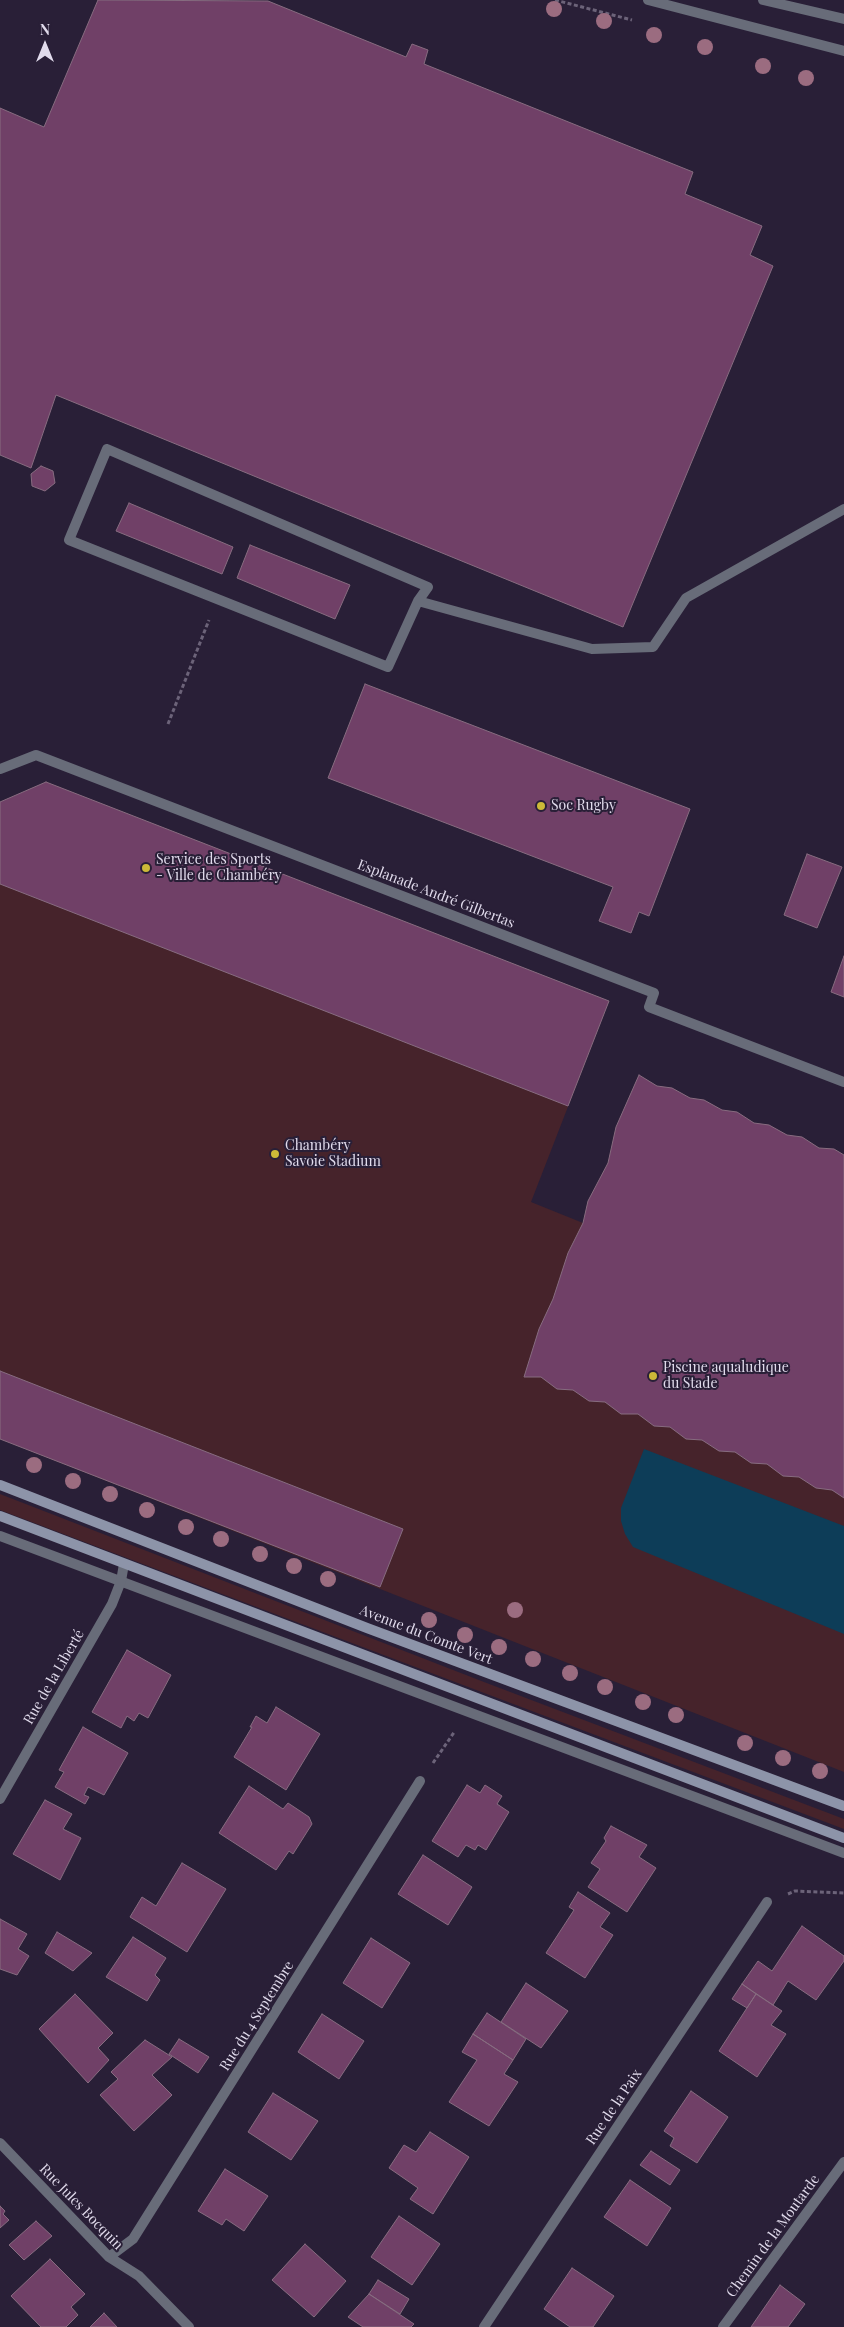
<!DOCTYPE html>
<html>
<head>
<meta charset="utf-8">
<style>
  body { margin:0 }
  #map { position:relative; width:844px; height:2327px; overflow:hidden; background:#291f37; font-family:"Playfair Display",serif }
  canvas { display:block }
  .north { position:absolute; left:20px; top:20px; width:50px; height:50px; -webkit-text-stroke:4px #291f37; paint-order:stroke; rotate:0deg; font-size:14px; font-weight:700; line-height:20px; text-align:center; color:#e1dbec }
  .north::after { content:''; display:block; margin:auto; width:18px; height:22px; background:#e1dbec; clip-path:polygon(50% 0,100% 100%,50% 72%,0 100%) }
</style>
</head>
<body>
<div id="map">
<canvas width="844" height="2327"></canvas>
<div class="north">N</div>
</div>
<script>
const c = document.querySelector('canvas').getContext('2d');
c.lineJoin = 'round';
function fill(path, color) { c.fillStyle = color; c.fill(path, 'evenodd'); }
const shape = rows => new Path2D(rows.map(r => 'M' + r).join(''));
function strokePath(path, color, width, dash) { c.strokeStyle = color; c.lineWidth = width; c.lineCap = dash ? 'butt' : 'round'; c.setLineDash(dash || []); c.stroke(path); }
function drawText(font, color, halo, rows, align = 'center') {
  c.font = font + ' "Playfair Display",serif'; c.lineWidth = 4; c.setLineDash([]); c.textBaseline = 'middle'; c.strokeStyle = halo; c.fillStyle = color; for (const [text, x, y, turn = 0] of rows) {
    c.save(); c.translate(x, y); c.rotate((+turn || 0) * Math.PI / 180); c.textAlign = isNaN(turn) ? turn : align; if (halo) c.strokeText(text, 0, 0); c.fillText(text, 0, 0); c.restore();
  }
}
const green = shape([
  [46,782,609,1001,531,1202,583,1223,588,1201,608,1163,616,1127,639,1075,657,1086,672,1088,690,1098,704,1100,722,1110,737,1112,754,1123,769,1125,787,1135,802,1137,819,1148,834,1149,844,1155,844,1772,0,1439,0,802],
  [0,1494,484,1682,844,1819,844,1829,0,1510]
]);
const water = shape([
  [644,1449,844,1526,844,1634,633,1547,625,1534,621,1521,621,1508]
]);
const building = shape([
  [98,0,268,1,406,57,412,44,428,50,424,64,693,172,685,194,762,226,750,255,773,266,623,627,56,395,31,468,0,455,0,108,44,127,98,0],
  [41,466,53,471,55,483,45,491,32,486,31,474,41,466],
  [129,503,233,547,222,574,116,531,129,503],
  [250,545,350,585,335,619,237,578,250,545],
  [365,684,690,809,649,916,639,912,631,933,599,921,613,887,328,778,365,684],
  [46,782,609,1001,568,1106,0,884,0,802,46,782],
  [807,854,842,867,817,928,784,915,807,854],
  [844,956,844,997,831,992,844,956],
  [639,1075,657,1086,672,1088,690,1098,704,1100,722,1110,737,1112,754,1123,769,1125,787,1135,802,1137,819,1148,834,1149,844,1155,844,1498,832,1490,816,1488,799,1477,783,1476,767,1464,751,1463,735,1452,719,1451,702,1440,686,1439,670,1427,654,1426,638,1414,621,1414,605,1402,589,1401,573,1390,557,1389,541,1377,524,1377,539,1329,553,1299,568,1253,583,1223,588,1201,608,1163,616,1127,639,1075],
  [0,1371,403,1529,380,1587,0,1439,0,1371],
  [127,1650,171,1675,148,1718,139,1713,134,1721,127,1716,121,1728,92,1712,127,1650],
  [276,1707,320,1734,286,1790,234,1757,252,1727,250,1727,256,1716,267,1723,276,1707],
  [83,1727,128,1753,104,1795,88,1787,84,1795,89,1797,85,1804,55,1787,64,1772,59,1770,83,1727],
  [467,1785,480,1793,485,1785,502,1796,497,1804,509,1812,486,1850,478,1845,475,1850,466,1845,458,1857,432,1841,467,1785],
  [249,1786,283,1809,288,1803,309,1817,312,1824,293,1854,289,1851,276,1870,219,1833,249,1786],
  [45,1800,72,1814,63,1829,81,1838,60,1880,13,1854,45,1800],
  [611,1826,647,1845,639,1857,656,1868,627,1912,588,1887,600,1869,591,1863,606,1841,604,1838,611,1826],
  [423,1855,472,1887,448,1925,398,1894,423,1855],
  [182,1863,226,1889,187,1952,130,1917,142,1897,156,1906,182,1863],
  [578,1892,610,1913,600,1927,613,1935,585,1978,546,1953,574,1910,569,1907,578,1892],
  [0,1919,27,1934,18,1949,29,1956,17,1975,0,1969,0,1919],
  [802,1926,844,1956,844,1961,816,2000,788,1981,773,2005,742,1984,758,1961,772,1971,802,1926],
  [57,1932,92,1953,73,1971,45,1953,57,1932],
  [133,1937,166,1958,155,1975,160,1980,147,2001,106,1977,133,1937],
  [371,1938,410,1963,382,2008,343,1983,371,1938],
  [526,1983,568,2011,541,2048,501,2022,526,1983],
  [742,1984,756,1994,747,2008,732,1999,742,1984],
  [75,1994,113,2033,98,2048,109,2060,88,2083,39,2029,75,1994],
  [756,1994,782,2011,771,2025,786,2034,757,2077,719,2051,756,1994],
  [487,2013,526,2039,513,2060,473,2034,487,2013],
  [322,2014,364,2041,339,2079,298,2052,322,2014],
  [473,2034,513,2060,504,2074,518,2082,489,2126,449,2102,477,2060,462,2052,473,2034],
  [179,2039,209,2057,198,2073,169,2054,179,2039],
  [145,2040,172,2057,152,2075,172,2095,134,2131,100,2095,118,2079,111,2072,145,2040],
  [691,2091,728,2117,697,2163,670,2146,674,2138,664,2131,691,2091],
  [273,2093,318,2121,291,2160,248,2132,273,2093],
  [430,2132,469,2157,433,2214,410,2199,418,2188,389,2168,404,2145,416,2152,430,2132],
  [651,2151,680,2170,670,2185,640,2165,651,2151],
  [225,2169,268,2196,244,2231,226,2219,222,2225,198,2211,225,2169],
  [630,2180,671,2208,647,2246,604,2217,630,2180],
  [0,2206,5,2211,3,2214,9,2220,0,2228,0,2206],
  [399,2216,440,2244,412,2285,371,2257,399,2216],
  [36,2221,52,2236,24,2260,9,2245,36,2221],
  [305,2244,346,2281,314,2317,272,2280,305,2244],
  [50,2259,85,2294,71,2307,78,2315,66,2327,41,2327,11,2296,50,2259],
  [572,2268,614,2296,593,2327,570,2327,544,2309,572,2268],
  [378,2280,409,2299,400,2314,369,2294,378,2280],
  [780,2285,805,2304,788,2327,751,2327,780,2285],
  [369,2294,414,2324,411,2327,363,2327,348,2317,369,2294],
  [104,2313,117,2327,90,2327,104,2313]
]);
const path = shape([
  [555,0,632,20],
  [168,724,209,620],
  [433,1763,455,1731],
  [788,1894,795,1891,844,1893]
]);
const service = shape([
  [107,449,428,587,418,601,388,667,69,540,107,449],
  [418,601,592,649,653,647,686,598,844,509],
  [0,1536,844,1853]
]);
const pedestrian = shape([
  [0,769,36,755,654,993,649,1007,844,1082]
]);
const minor = shape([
  [0,1799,112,1604,121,1581,124,1564],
  [0,2143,109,2257,139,2276,189,2327],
  [109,2257,133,2239,420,1781],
  [484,2327,767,1902]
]);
const tertiary = shape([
  [648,0,844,51],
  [763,0,844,19],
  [723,2327,844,2162]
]);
const secondary = shape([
  [0,1485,367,1628,844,1806],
  [0,1516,844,1838]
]);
const trees = [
  [554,9],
  [604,21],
  [654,35],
  [705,47],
  [763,66],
  [806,78],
  [34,1465],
  [73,1481],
  [110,1494],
  [147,1510],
  [186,1527],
  [221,1539],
  [260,1554],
  [294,1566],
  [328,1579],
  [515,1610],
  [429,1620],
  [465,1635],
  [499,1647],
  [533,1659],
  [570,1673],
  [605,1687],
  [643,1702],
  [676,1715],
  [745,1743],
  [783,1758],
  [820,1771]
];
const markers = [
  [541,806,5,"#ccb938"],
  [146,868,5,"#ccb938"],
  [275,1154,5,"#ccb938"],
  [653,1376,5,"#ccb938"]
];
const poiNames = [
  ["Soc Rugby",551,806],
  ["Service des Sports",156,860],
  ["- Ville de Chambéry",156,876],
  ["Chambéry",285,1146],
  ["Savoie Stadium",285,1162],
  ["Piscine aqualudique",663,1368],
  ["du Stade",663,1384]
];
const streetNames = [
  ["Esplanade André Gilbertas",436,894,21],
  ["Avenue du Comte Vert",426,1635,21],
  ["Rue de la Liberté",54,1677,-60],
  ["Rue du 4 Septembre",257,2016,-58],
  ["Rue de la Paix",614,2107,-56],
  ["Rue Jules Bocquin",81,2207,46],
  ["Chemin de la Moutarde",773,2236,-54]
];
fill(green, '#46232b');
fill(water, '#0d3d58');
fill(building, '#704067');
strokePath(building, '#876c80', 1);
strokePath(path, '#6c6379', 3, [4, 2.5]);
strokePath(service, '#686c79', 10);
strokePath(pedestrian, '#686c79', 10);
strokePath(minor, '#686c79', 10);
strokePath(tertiary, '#686c79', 10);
strokePath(secondary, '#8d94a9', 10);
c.fillStyle = '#9b6c80';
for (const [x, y] of trees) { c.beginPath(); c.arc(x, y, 8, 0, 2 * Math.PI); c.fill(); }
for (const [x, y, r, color] of markers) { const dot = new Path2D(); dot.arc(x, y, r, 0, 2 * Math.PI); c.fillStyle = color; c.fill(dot); strokePath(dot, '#291f37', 2); }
drawText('14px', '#e1dbec', '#291f37', poiNames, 'left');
drawText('14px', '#e1dbec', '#291f37', streetNames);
</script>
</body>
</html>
